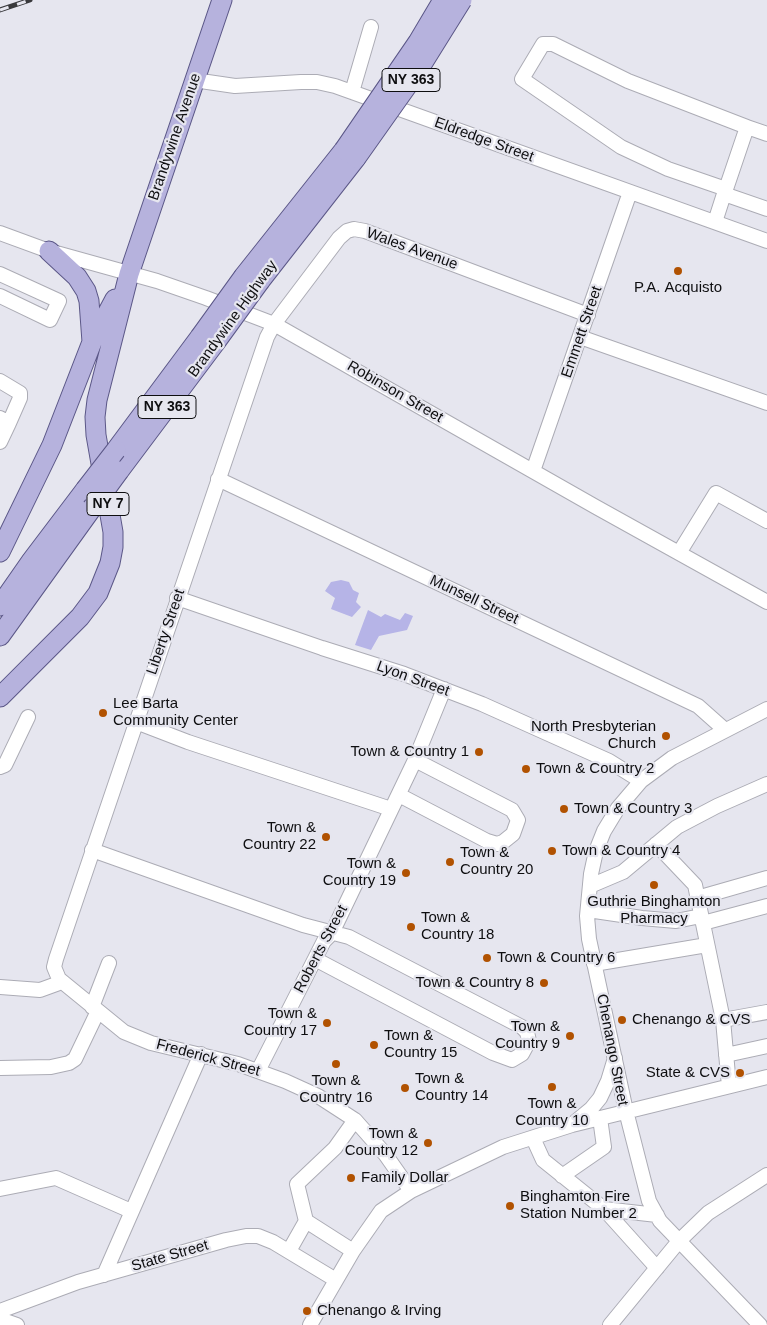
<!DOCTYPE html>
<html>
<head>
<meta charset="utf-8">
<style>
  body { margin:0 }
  canvas { display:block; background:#e6e6ef }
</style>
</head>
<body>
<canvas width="767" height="1325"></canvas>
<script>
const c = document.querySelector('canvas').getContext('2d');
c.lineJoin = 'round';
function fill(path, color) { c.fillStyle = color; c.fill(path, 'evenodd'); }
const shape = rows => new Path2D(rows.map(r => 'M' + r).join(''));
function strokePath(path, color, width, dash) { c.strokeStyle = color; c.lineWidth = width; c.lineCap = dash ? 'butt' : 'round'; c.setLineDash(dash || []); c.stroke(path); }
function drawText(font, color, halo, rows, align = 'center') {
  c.font = font + ' Arial,sans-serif'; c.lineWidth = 4.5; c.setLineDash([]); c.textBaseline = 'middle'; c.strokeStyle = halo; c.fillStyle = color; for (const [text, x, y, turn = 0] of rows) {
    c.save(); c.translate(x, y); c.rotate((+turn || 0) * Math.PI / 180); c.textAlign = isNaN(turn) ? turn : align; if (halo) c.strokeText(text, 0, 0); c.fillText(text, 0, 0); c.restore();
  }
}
const green = shape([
  [341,580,349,582,353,590,359,593,356,602,361,607,352,617,331,609,335,598,325,591,331,582],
  [368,610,381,617,385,614,400,620,405,613,413,616,407,630,379,636,371,650,355,645]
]);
const minor = shape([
  [194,80,235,86,301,82,317,82,335,86,767,241],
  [352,92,371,27],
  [747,127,767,134],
  [724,194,767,209],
  [715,222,724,194,726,189,747,127,628,81,553,44,543,44,522,79,621,147,668,169,726,189],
  [0,233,49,251,157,281,206,298,274,324,596,507,767,602],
  [0,274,59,301,50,320,0,296],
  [580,337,767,403],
  [0,381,20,393,20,398,9,423],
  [0,418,9,423,0,442],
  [533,471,630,192],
  [218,479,698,706,725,730],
  [679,553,716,493,767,521],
  [177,598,322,648,404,674,482,704,609,761,641,781],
  [136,722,188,742,391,809],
  [0,767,5,765,28,717],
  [399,795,487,841,497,844,503,842,513,834,518,820,512,810,415,760],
  [656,844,695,885,723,1020,729,1086],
  [92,850,303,925,349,937,522,1027,527,1032,529,1041,522,1054,512,1060,493,1053,315,959],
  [590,886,623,872,677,827,717,806,767,784],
  [697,898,767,878],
  [588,910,642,918,676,921,701,916],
  [703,923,767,906],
  [594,964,707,945],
  [0,987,40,990,62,982],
  [92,1007,109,963],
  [723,1020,767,1012],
  [726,1055,767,1046],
  [0,1068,51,1067,69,1063,75,1059,98,1011],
  [258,1071,324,941,332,933,415,760,444,689],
  [574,1123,591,1109,600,1098,608,1081,615,1058],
  [533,1138,543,1160,604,1209,657,1215],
  [562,1176,604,1147,600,1118],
  [0,1189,56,1178,131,1211],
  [411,1191,385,1154,355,1120,318,1096,285,1081,238,1064,151,1043,124,1032,59,979,54,967,56,959,267,337,274,324,339,238,347,231,354,229,365,231,588,315],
  [604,1209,657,1268],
  [306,1221,353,1251],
  [289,1251,306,1221,297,1184,335,1148,355,1120],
  [104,1275,201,1054],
  [0,1311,78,1282,226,1240,246,1236,258,1236,273,1242,336,1280],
  [0,1319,17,1325],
  [310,1325,353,1251,381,1211,411,1191,503,1147,572,1125,767,1077],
  [610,1325,679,1241,708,1213,767,1175],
  [760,1325,660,1221,649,1201,626,1111,589,939,587,916,591,874,596,851,604,831,618,808,641,781,672,758,767,709]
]);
const major = shape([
  [49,251,77,277,86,291,89,301,92,342],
  [244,276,344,150],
  [260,281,356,158],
  [116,450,200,337],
  [119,471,215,343],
  [0,552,52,445,92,342,115,299],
  [0,606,32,560,85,490],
  [0,636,92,508],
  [0,697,80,617,98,593,110,563,113,547,113,532,96,435,95,417,97,400,129,274,222,0]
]);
const rail = shape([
  [0,10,30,0]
]);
const majorBridge = shape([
  [344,150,418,42,443,0],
  [356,158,419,69,462,0],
  [200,337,244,276],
  [215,343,260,281],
  [85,490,116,450],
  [92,508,119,471]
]);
const markers = [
  [678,271,5,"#b15201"],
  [103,713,5,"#b15201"],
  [666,736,5,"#b15201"],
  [479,752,5,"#b15201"],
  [526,769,5,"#b15201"],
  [564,809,5,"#b15201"],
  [326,837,5,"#b15201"],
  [552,851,5,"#b15201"],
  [450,862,5,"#b15201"],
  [406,873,5,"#b15201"],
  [654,885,5,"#b15201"],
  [411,927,5,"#b15201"],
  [487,958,5,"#b15201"],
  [544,983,5,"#b15201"],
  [622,1020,5,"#b15201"],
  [327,1023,5,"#b15201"],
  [570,1036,5,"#b15201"],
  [374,1045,5,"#b15201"],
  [336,1064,5,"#b15201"],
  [740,1073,5,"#b15201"],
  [552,1087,5,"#b15201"],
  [405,1088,5,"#b15201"],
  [428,1143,5,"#b15201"],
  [351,1178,5,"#b15201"],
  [510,1206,5,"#b15201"],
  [307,1311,5,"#b15201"]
];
const shields = [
  [411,80,58],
  [167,407,58],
  [108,504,42]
];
const shieldNames = [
  ["NY 363",411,80],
  ["NY 363",167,407],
  ["NY 7",108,504]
];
const streetNames = [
  ["Brandywine Avenue",175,137,-71],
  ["Eldredge Street",484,140,20],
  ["Wales Avenue",412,249,20],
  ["Brandywine Highway",233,319,-54],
  ["Emmett Street",582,332,-71],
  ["Robinson Street",395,392,30],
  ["Munsell Street",474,600,25],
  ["Liberty Street",166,632,-71],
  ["Lyon Street",413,679,20],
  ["Roberts Street",321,949,-62],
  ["Chenango Street",612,1050,79],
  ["Frederick Street",208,1058,15],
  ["State Street",170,1256,-16]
];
const poiNames = [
  ["P.A. Acquisto",678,288,"center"],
  ["Lee Barta",113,704],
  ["Community Center",113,721],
  ["North Presbyterian",656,727,"right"],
  ["Church",656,744,"right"],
  ["Town & Country 1",469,752,"right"],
  ["Town & Country 2",536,769],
  ["Town & Country 3",574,809],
  ["Town &",316,828,"right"],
  ["Country 22",316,845,"right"],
  ["Town & Country 4",562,851],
  ["Town &",460,853],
  ["Country 20",460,870],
  ["Town &",396,864,"right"],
  ["Country 19",396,881,"right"],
  ["Guthrie Binghamton",654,902,"center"],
  ["Pharmacy",654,919,"center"],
  ["Town &",421,918],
  ["Country 18",421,935],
  ["Town & Country 6",497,958],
  ["Town & Country 8",534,983,"right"],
  ["Town &",317,1014,"right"],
  ["Country 17",317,1031,"right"],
  ["Chenango & CVS",632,1020],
  ["Town &",560,1027,"right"],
  ["Country 9",560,1044,"right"],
  ["Town &",384,1036],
  ["Country 15",384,1053],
  ["State & CVS",730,1073,"right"],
  ["Town &",415,1079],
  ["Country 14",415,1096],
  ["Town &",336,1081,"center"],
  ["Country 16",336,1098,"center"],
  ["Town &",552,1104,"center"],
  ["Country 10",552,1121,"center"],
  ["Town &",418,1134,"right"],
  ["Country 12",418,1151,"right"],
  ["Family Dollar",361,1178],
  ["Binghamton Fire",520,1197],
  ["Station Number 2",520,1214],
  ["Chenango & Irving",317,1311]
];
fill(green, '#b6b4e7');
strokePath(minor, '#acacb5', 16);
strokePath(major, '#5b5787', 21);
strokePath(minor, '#fff', 14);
strokePath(major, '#b6b2dd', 19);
strokePath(rail, '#39393c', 5);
strokePath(rail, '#e6e6ef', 3, [9]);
strokePath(majorBridge, '#5b5787', 21, []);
strokePath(majorBridge, '#b6b2dd', 19);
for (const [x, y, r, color] of markers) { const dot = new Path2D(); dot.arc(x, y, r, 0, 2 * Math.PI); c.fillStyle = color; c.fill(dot); strokePath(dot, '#e6e6ef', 2); }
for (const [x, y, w] of shields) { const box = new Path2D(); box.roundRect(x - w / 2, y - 11.5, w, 23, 4); c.fillStyle = '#e6e6ef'; c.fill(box); strokePath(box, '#0e0e10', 1); }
drawText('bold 14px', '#0e0e10', null, shieldNames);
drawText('15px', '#0e0e10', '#e6e6ef', streetNames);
drawText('15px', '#0e0e10', '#e6e6ef', poiNames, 'left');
</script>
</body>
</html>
